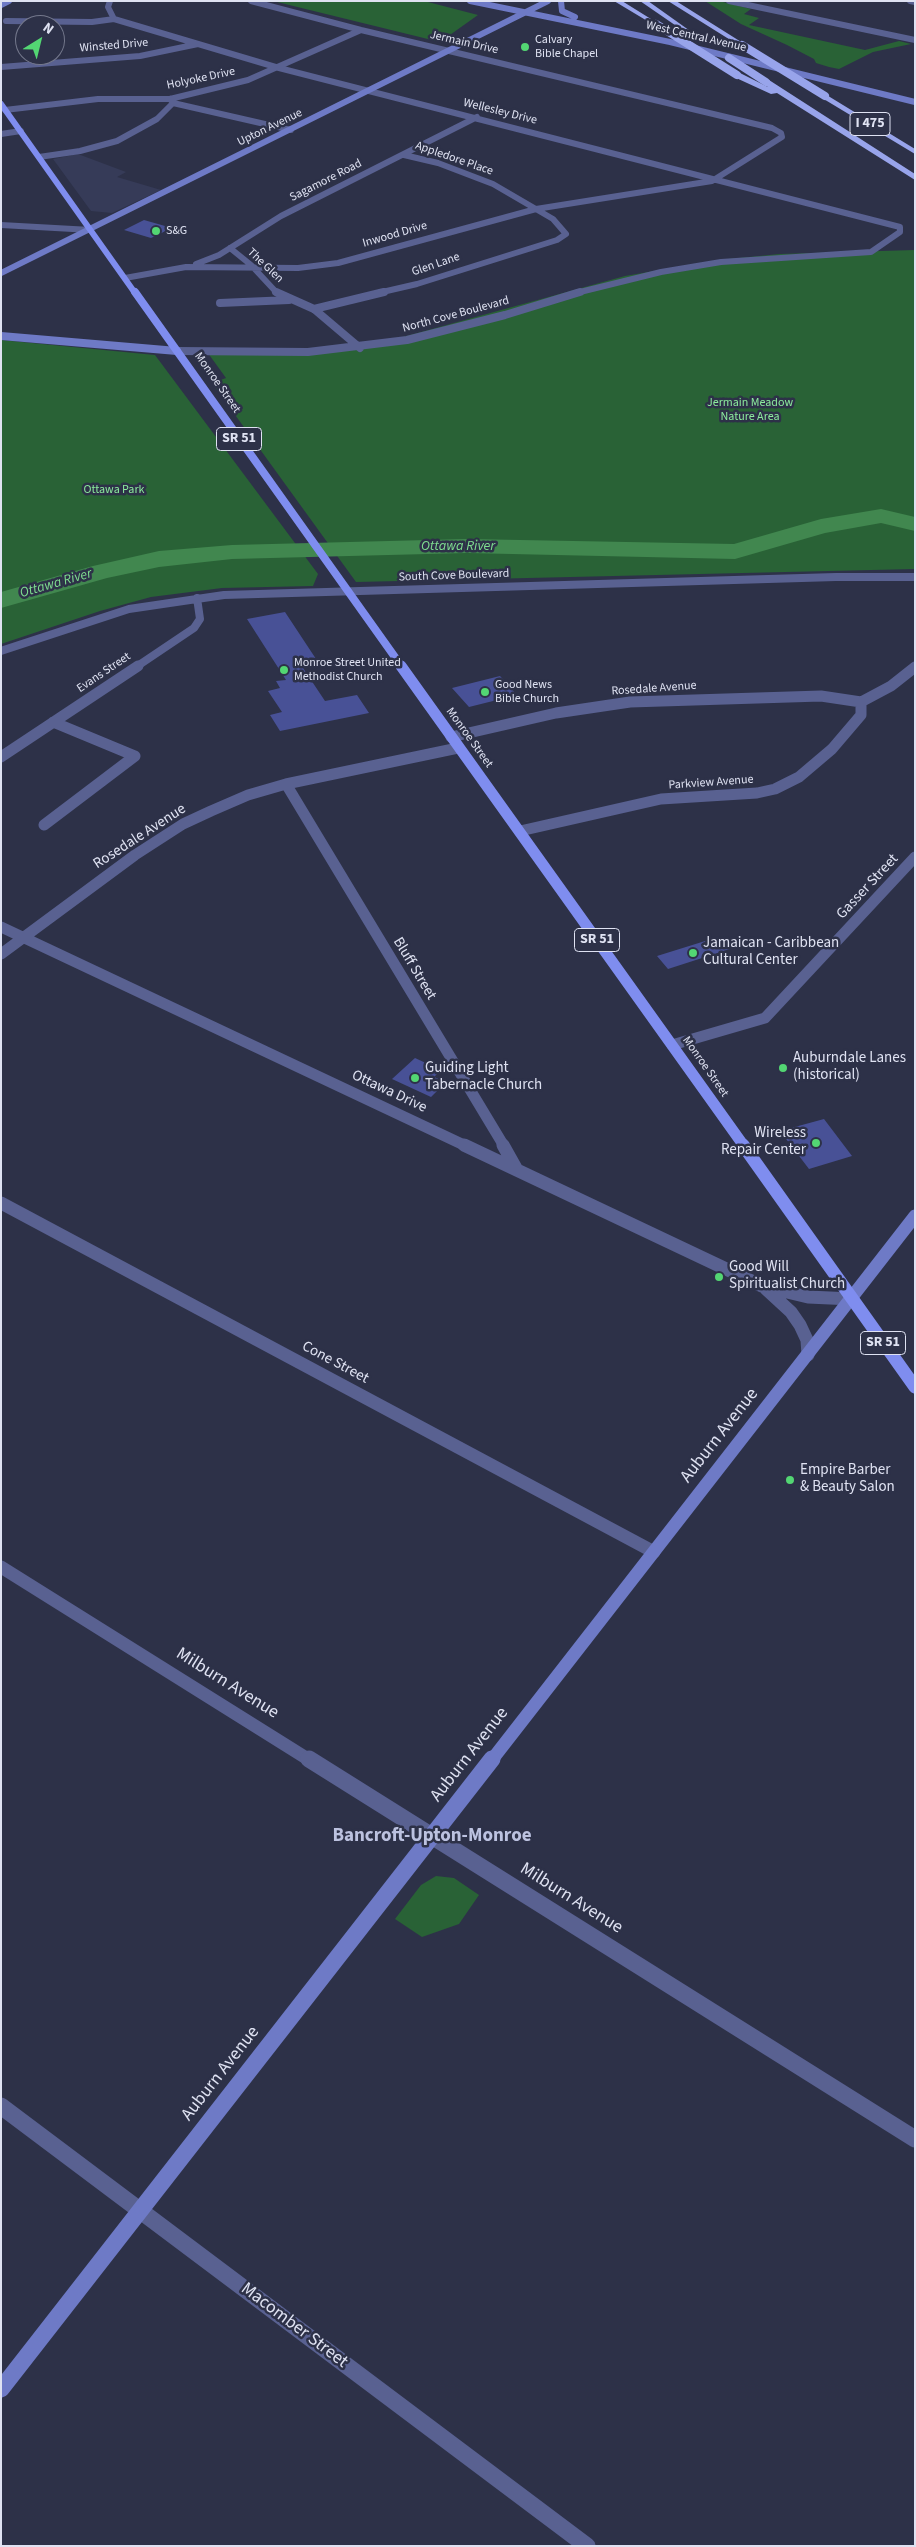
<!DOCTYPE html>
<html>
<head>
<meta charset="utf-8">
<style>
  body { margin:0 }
  #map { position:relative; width:916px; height:2547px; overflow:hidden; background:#2d3148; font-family:"Source Sans 3",sans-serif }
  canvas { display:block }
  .frame { position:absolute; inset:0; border:2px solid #dfe2f2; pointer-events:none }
  .north { position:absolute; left:15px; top:15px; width:50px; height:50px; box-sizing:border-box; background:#2d3148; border:1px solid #74788c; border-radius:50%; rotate:36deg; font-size:14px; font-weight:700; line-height:20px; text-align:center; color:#dfe2f2 }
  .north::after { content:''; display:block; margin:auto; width:18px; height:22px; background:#53d673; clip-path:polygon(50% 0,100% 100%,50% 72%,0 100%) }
</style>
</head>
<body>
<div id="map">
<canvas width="916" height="2547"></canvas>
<div class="frame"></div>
<div class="north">N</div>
</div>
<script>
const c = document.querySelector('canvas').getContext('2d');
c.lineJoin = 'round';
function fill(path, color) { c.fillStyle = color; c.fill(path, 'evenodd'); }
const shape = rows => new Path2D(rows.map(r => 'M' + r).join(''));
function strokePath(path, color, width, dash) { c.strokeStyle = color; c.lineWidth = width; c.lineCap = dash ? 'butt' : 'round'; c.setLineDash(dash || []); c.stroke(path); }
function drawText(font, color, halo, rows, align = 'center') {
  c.font = font + ' "Source Sans 3",sans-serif'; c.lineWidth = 5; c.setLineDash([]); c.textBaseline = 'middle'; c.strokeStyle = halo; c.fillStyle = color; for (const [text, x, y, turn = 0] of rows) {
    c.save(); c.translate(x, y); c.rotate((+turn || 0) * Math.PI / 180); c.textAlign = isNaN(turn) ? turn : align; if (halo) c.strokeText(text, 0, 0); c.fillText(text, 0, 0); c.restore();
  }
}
const built = shape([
  [78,154,126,172,117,177,161,190,112,213,91,211,53,159]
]);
const green = shape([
  [273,1,424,1,478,15,440,42],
  [705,1,719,1,751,9,744,14,759,18,749,25,865,50,899,41,911,44,873,52,839,69,829,67,816,63,814,59,787,45,741,24],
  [915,250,915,569,356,582,212,383,226,378,205,349,308,349,403,337,625,276,718,260,780,254],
  [1,340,155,355,318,574,313,586,222,588,151,597,100,611,1,644],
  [436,1876,454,1878,479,1895,459,1924,422,1937,395,1919,421,1885]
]);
const river = shape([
  [881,509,915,517,915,531,881,523,825,533,735,559,467,553,232,559,159,567,107,578,1,608,1,592,93,566,159,551,232,545,467,539,734,544,821,519,881,509]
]);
const building = shape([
  [144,220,172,228,151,238,124,230],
  [285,612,318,662,301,665,325,701,357,695,369,713,280,731,270,715,282,712,268,691,280,688,276,681,286,680,247,619],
  [500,676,517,695,469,707,452,688],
  [718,937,730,949,668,969,657,956],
  [415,1058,441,1070,434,1077,446,1082,431,1097,392,1079],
  [824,1119,852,1156,809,1169,780,1131]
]);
const streetFar4 = shape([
  [110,1,108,7,114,19,279,68,900,227,900,232,871,252,721,262,661,272,576,293],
  [729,1,915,40],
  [910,1,915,2],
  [6,21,92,22,114,19],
  [1,67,140,56,198,44],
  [173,103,291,130],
  [5,110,98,99,170,99,248,80,361,30],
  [1,134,21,131],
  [39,157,80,151,117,141,157,119,173,103,170,99],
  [1,225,91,230],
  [230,248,251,265,277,293],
  [196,264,219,255,281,216,477,117],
  [125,278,186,267,298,268,338,263,536,209,712,181,782,137,781,133,772,128,361,30,251,1],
  [378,293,417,284,557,240,566,234,553,219,493,184,438,163,404,155]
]);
const streetFar3 = shape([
  [276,292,314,309,360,348],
  [220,303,289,300],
  [314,309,384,292],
  [177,351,308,352,407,340,505,315,580,292],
  [1,651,129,609,224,595,836,577,915,577],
  [136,667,194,628,200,619,197,598]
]);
const streetFar2 = shape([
  [53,722,135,756],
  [451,737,556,713,630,702,821,696,861,702],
  [1,757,138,666],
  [286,784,504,1146],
  [44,825,135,756],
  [520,831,661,799,757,793,775,789,799,777,832,749,861,715,861,702,891,686,915,667],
  [1,927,466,1146],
  [1,954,135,855,183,824,211,811,248,795,286,784,458,748],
  [672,1045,765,1018,915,857]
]);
const streetFar1 = shape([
  [464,1145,762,1286,808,1297,852,1299],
  [503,1145,517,1170],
  [1,1203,654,1552],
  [766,1289,791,1312,800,1325,807,1340,808,1355],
  [1,1567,311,1761]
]);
const street = shape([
  [309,1759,915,2139],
  [1,2106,587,2546]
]);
const secondaryFar3 = shape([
  [470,1,670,42,915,102],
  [561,1,562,11,575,17],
  [1,5,9,1],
  [1,273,548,1]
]);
const secondaryFar2 = shape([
  [1,336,177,351]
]);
const secondaryFar1 = shape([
  [491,1761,915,1216]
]);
const secondary = shape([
  [1,2389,492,1759]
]);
const primaryFar3 = shape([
  [1,104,135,293]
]);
const primaryFar2 = shape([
  [135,292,402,667]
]);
const primaryFar1 = shape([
  [401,666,744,1146]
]);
const primary = shape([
  [743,1145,915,1387]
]);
const highway = shape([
  [614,1,622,1,659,24,654,25,614,1],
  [640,1,648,1,693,33,688,34,640,1],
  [668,1,676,1,746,45,740,46,668,1],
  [734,73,740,73,768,87,762,82,769,80,915,174,915,180,777,93,771,94,734,77,734,73],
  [825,94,915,149,915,154,822,98,825,94]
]);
const highwayBridge = shape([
  [656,24,737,75],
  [742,45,825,96],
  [729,58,766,82]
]);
const markers = [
  [525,47,5,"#53d673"],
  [156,231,5,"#53d673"],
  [284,670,5,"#53d673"],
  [485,692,5,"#53d673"],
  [693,953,5,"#53d673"],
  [783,1068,5,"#53d673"],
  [415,1078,5,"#53d673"],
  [816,1143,5,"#53d673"],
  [719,1277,5,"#53d673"],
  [790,1480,5,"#53d673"]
];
const farStreetnames = [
  ["West Central Avenue",696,37,13],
  ["Jermain Drive",464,43,13],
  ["Winsted Drive",114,46,-5],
  ["Holyoke Drive",201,79,-12],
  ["Wellesley Drive",500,112,14],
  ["Upton Avenue",270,128,-26],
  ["Appledore Place",454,159,19],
  ["Sagamore Road",326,181,-27],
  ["Inwood Drive",395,235,-16],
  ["Glen Lane",436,265,-19],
  ["The Glen",265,266,43],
  ["North Cove Boulevard",456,315,-15],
  ["Monroe Street",217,383,55],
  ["South Cove Boulevard",454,576,-2],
  ["Evans Street",104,673,-34],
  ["Rosedale Avenue",654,689,-4],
  ["Monroe Street",469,738,54],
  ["Parkview Avenue",711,783,-4],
  ["Monroe Street",705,1067,55]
];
const farPoinames = [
  ["Calvary",535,40],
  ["Bible Chapel",535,54],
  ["S&G",166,231],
  ["Monroe Street United",294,663],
  ["Methodist Church",294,677],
  ["Good News",495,685],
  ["Bible Church",495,699]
];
const farParknames = [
  ["Jermain Meadow",750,403],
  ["Nature Area",750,417],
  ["Ottawa Park",114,490]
];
const shields = [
  [870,124,40],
  [239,439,45],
  [597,940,45],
  [883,1343,45]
];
const shieldNames = [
  ["I 475",870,124],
  ["SR 51",239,439],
  ["SR 51",597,940],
  ["SR 51",883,1343]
];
const farWaternames = [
  ["Ottawa River",458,547],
  ["Ottawa River",56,584,-16]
];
const streetNames = [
  ["Rosedale Avenue",140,837,-33],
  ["Gasser Street",868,887,-47],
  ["Bluff Street",414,969,59],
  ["Ottawa Drive",389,1092,25],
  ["Cone Street",335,1363,28]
];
const poiNames = [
  ["Jamaican - Caribbean",703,944],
  ["Cultural Center",703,961],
  ["Auburndale Lanes",793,1059],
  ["(historical)",793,1076],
  ["Guiding Light",425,1069],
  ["Tabernacle Church",425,1086],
  ["Wireless",806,1134,"right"],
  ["Repair Center",806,1151,"right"],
  ["Good Will",729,1268],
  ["Spiritualist Church",729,1285],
  ["Empire Barber",800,1471],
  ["& Beauty Salon",800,1488]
];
const nearStreetnames = [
  ["Auburn Avenue",720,1436,-52],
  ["Milburn Avenue",227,1684,32],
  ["Auburn Avenue",470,1755,-52],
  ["Milburn Avenue",571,1899,32],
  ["Auburn Avenue",221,2074,-52],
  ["Macomber Street",294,2326,37]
];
const nearNeighbourhoodnames = [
  ["Bancroft-Upton-Monroe",432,1837]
];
fill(built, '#363b58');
fill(green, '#296236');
fill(river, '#41874f');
fill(building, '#485196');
strokePath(streetFar4, '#596191', 6);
strokePath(streetFar3, '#596191', 8);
strokePath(streetFar2, '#596191', 11);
strokePath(streetFar1, '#596191', 13);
strokePath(street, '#596191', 17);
strokePath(secondaryFar3, '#6e7ac6', 6);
strokePath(secondaryFar2, '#6e7ac6', 8);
strokePath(secondaryFar1, '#6e7ac6', 13);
strokePath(secondary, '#6e7ac6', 17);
strokePath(primaryFar3, '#7f8def', 6);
strokePath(primaryFar2, '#7f8def', 8);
strokePath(primaryFar1, '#7f8def', 11);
strokePath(primary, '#7f8def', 13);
fill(highway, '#98a4eb');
strokePath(highwayBridge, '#98a4eb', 8);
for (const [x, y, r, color] of markers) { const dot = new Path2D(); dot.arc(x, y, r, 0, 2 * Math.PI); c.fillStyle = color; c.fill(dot); strokePath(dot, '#2d3148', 2); }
drawText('12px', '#dfe2f2', '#2d3148', farStreetnames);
drawText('12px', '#dfe2f2', '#2d3148', farPoinames, 'left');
drawText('12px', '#8ceb9d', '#2d3148', farParknames);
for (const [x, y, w] of shields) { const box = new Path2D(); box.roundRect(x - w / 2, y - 11.5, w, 23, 4); c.fillStyle = '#2d3148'; c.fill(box); strokePath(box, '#dfe2f2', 1); }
drawText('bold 14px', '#dfe2f2', null, shieldNames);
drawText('italic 14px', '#7fde90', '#2d3148', farWaternames);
drawText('15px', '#dfe2f2', '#2d3148', streetNames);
drawText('15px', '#dfe2f2', '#2d3148', poiNames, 'left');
drawText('18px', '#dfe2f2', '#2d3148', nearStreetnames);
drawText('bold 19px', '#bcc2e0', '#2d3148', nearNeighbourhoodnames);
</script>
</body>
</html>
